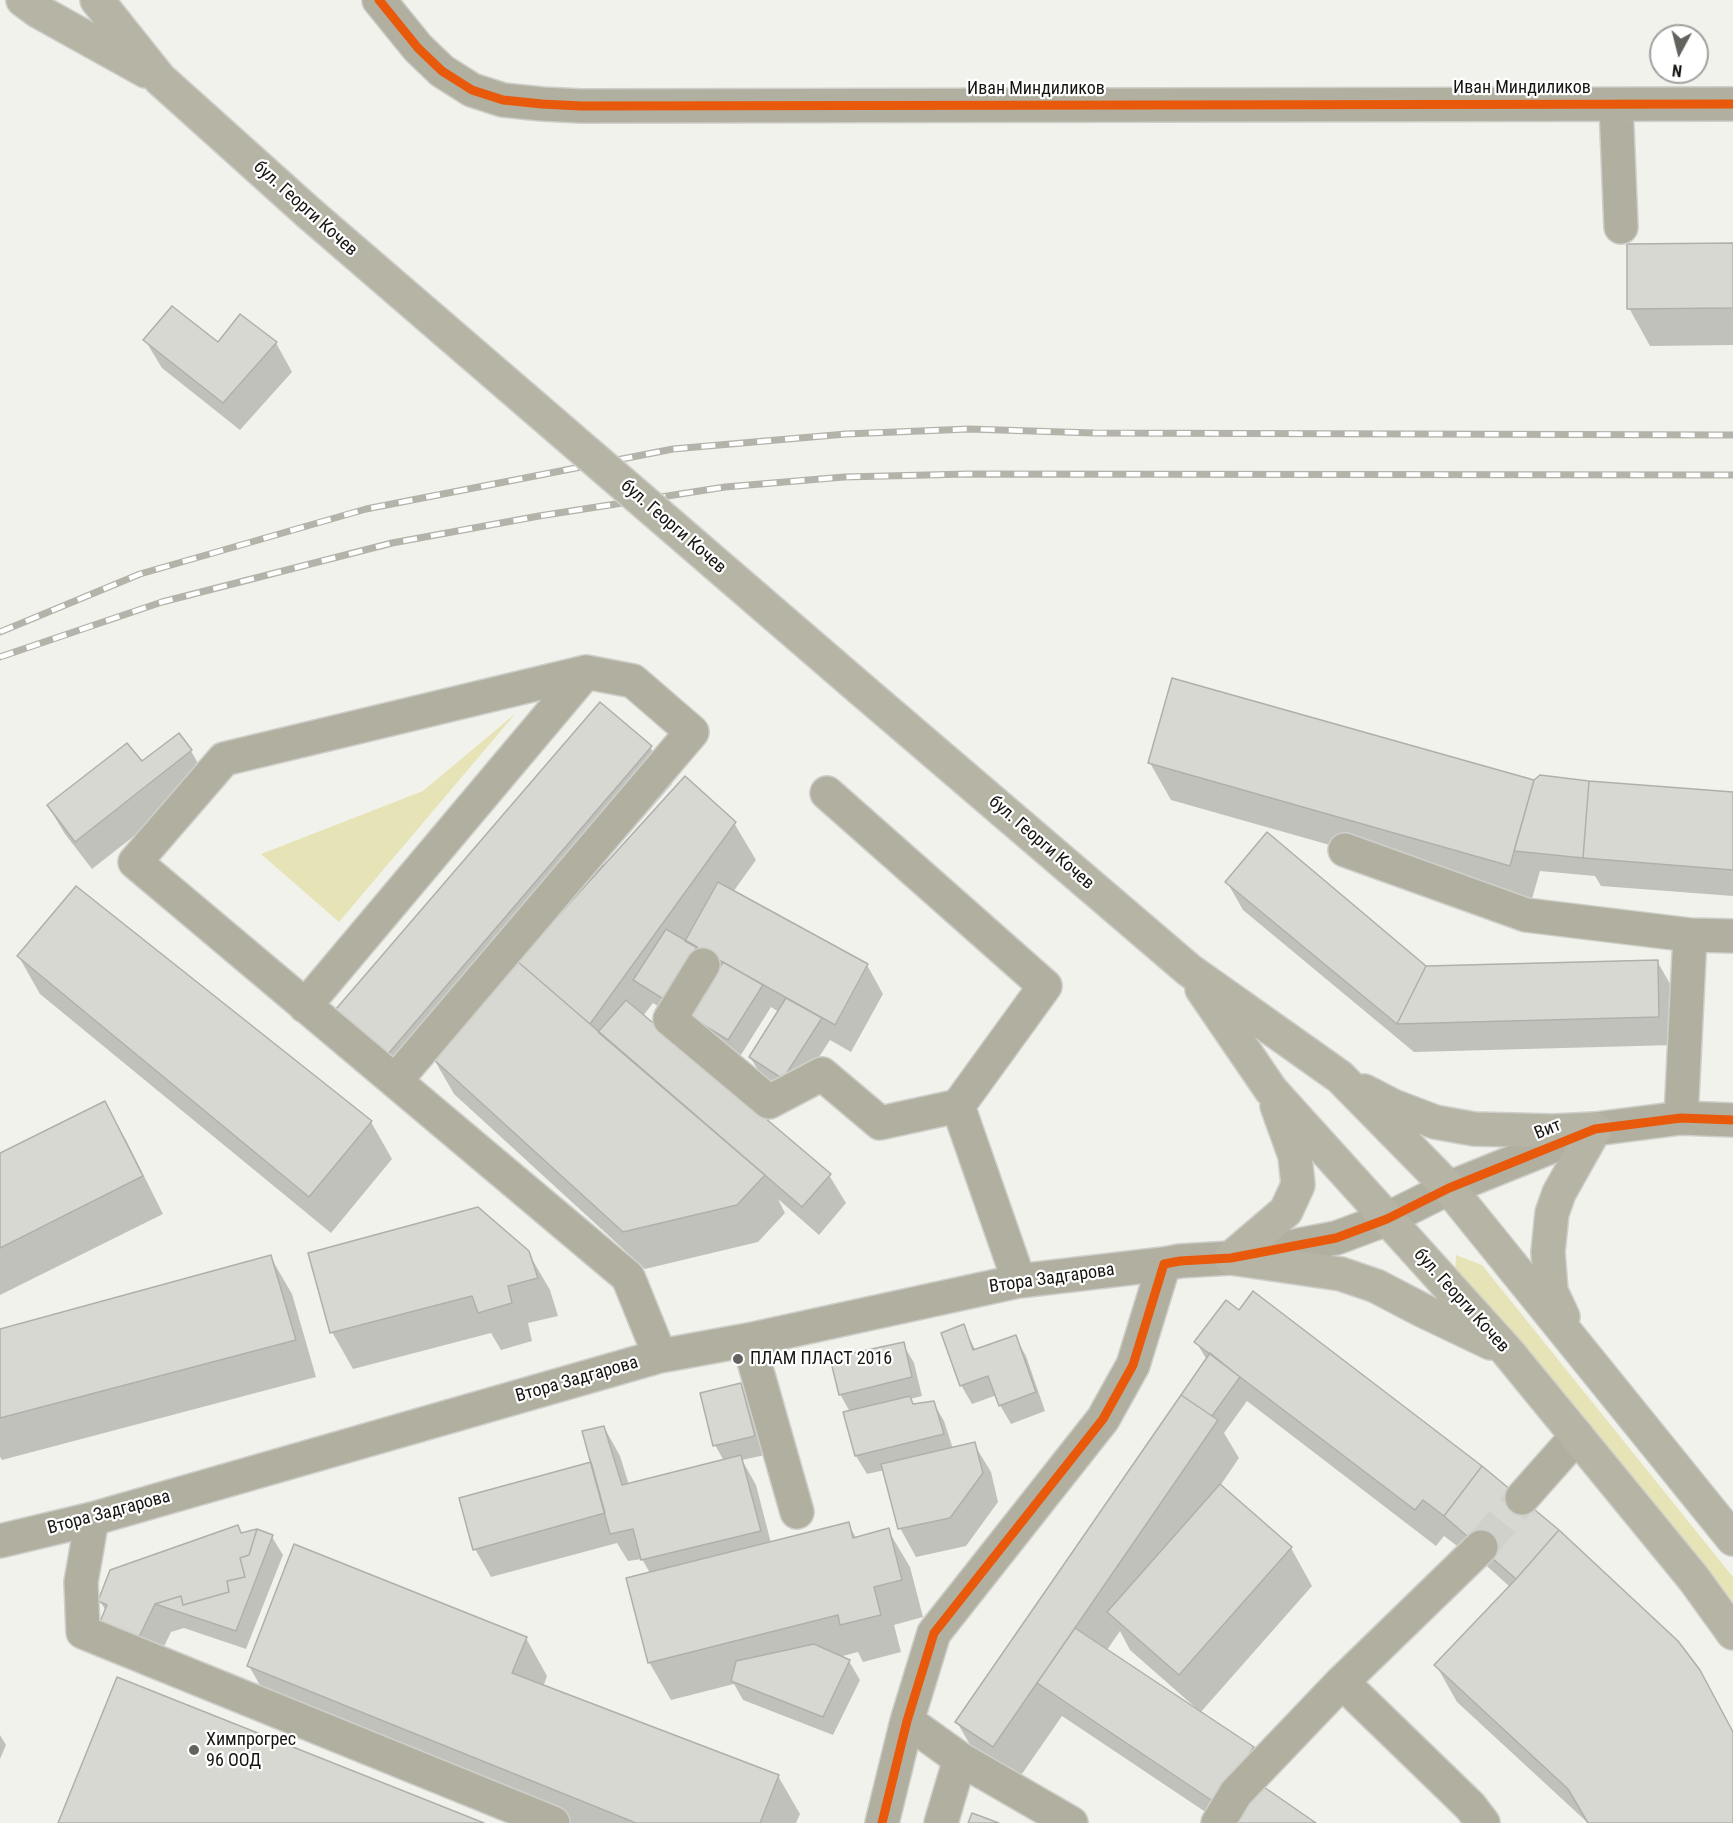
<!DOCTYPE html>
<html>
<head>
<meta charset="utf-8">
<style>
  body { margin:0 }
  #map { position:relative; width:1733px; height:1823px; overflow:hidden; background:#f2f2ec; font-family:"Roboto Condensed",sans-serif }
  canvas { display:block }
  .north { position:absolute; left:1649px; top:24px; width:60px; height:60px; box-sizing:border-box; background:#fff; border:2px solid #a2a1a0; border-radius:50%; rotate:187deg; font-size:16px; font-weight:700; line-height:24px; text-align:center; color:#161511 }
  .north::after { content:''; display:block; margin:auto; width:21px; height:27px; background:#63625e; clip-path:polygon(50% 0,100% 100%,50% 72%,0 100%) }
</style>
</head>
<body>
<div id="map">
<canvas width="1733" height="1823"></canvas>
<div class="north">N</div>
</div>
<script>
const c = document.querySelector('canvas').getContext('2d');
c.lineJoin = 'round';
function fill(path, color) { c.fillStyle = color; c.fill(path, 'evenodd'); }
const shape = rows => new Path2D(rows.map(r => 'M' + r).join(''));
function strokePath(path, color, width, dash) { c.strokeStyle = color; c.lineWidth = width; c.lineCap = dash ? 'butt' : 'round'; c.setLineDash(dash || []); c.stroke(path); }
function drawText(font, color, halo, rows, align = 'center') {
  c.font = font + ' "Roboto Condensed",sans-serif'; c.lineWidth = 4.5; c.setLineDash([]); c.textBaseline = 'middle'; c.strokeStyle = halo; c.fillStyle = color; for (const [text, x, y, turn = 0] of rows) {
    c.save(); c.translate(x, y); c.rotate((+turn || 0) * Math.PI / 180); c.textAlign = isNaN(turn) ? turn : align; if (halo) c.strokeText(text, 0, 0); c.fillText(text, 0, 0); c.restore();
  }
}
const green = shape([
  [516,713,339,922,261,854,423,791],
  [1456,1255,1482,1265,1733,1577,1733,1606,1455,1279]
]);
const shadow = shape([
  [1733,244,1733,345,1650,346,1629,308],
  [145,340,219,344,276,343,292,372,240,430,162,368],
  [650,747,672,784,603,864,605,866,734,823,756,860,733,892,867,965,883,994,851,1052,830,1040,794,1096,761,1075,750,1057,779,1012,771,1007,739,1058,653,1003,643,1016,829,1175,846,1203,819,1235,778,1199,785,1213,758,1242,645,1269,454,1094,435,1061,410,1090,359,1047,338,1009],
  [191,751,207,779,92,869,65,834,48,806,141,763],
  [1150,763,1589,783,1733,794,1733,896,1601,886,1595,876,1540,871,1531,902,1171,800],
  [1227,882,1426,968,1657,961,1673,989,1675,1045,1414,1052,1243,910],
  [19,957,371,1122,392,1159,331,1233,40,994],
  [104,1103,126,1140,163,1214,0,1295,0,1155],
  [528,1252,550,1290,558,1316,528,1323,532,1341,501,1350,491,1333,353,1369,332,1332],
  [270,1256,292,1294,316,1377,2,1460,0,1457,0,1331],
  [1226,1302,1721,1709,1733,1732,1733,1823,1588,1823,1457,1702,1436,1665,1510,1587,1468,1549,1465,1552,1444,1536,1436,1546,1247,1401,1224,1433,1239,1458,1220,1486,1291,1548,1312,1586,1200,1713,1253,1748,1270,1777,1262,1788,1313,1823,1222,1823,1062,1716,1015,1784,978,1759,957,1722,1207,1360,1196,1342],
  [1120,1631,1130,1650,1196,1708,1195,1710,1107,1650],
  [963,1326,976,1351,1015,1337,1026,1356,1045,1411,1011,1424,1000,1405,997,1395,972,1404,961,1385],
  [903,1344,914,1363,922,1396,910,1399,914,1406,933,1402,944,1421,953,1449,974,1444,991,1472,998,1502,966,1546,916,1557,900,1528,885,1470,867,1474,856,1456,850,1412,840,1394],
  [740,1384,751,1403,765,1455,742,1460,756,1485,771,1543,848,1523,856,1538,888,1530,910,1567,923,1617,894,1625,901,1652,863,1662,858,1652,839,1657,849,1661,860,1680,833,1735,743,1700,734,1684,671,1700,649,1662,650,1573,642,1559,628,1561,617,1543,491,1577,475,1549,593,1463,604,1427,620,1456,629,1485,724,1461,715,1445],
  [241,1534,272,1537,283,1555,246,1649,184,1628,171,1632,154,1667,106,1611,100,1601],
  [526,1638,547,1676,543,1687,778,1776,800,1814,796,1823,567,1823,270,1703,249,1666],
  [0,1735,6,1745,0,1759]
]);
const building = shape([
  [1733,243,1733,308,1627,309,1627,244,1733,243],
  [172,306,218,342,240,314,277,342,223,403,143,340,172,306],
  [1172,678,1534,780,1510,866,1148,763,1172,678],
  [600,702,652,746,388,1054,336,1009,600,702],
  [179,733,192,750,75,842,47,805,127,743,142,761,179,733],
  [1540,775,1589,781,1583,858,1514,851,1534,780,1540,775],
  [685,776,736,822,590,1024,517,961,685,776],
  [1589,781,1733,792,1733,870,1583,858,1589,781],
  [1267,832,1426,966,1397,1024,1225,882,1267,832],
  [718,882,868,964,835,1025,685,941,718,882],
  [76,886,372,1121,309,1197,17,956,76,886],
  [666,929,697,947,665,1000,633,980,666,929],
  [1658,960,1659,1017,1397,1024,1426,966,1658,960],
  [517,961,765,1175,737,1205,623,1232,431,1057,517,961],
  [723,962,763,985,728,1040,689,1016,723,962],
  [786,998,822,1018,783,1079,749,1057,786,998],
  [626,1000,831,1174,802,1207,598,1032,626,1000],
  [105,1101,143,1176,0,1248,0,1153,105,1101],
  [478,1207,529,1251,538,1278,508,1286,512,1303,478,1313,472,1296,330,1333,308,1253,478,1207],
  [271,1255,296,1340,0,1418,0,1329,271,1255],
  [1253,1291,1482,1466,1444,1516,1423,1500,1415,1510,1194,1342,1226,1300,1239,1310,1253,1291],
  [964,1324,973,1350,1016,1335,1036,1392,999,1406,988,1376,960,1386,941,1333,964,1324],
  [904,1342,912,1377,839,1395,830,1358,904,1342],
  [1210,1353,1240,1377,1212,1416,1181,1395,1210,1353],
  [741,1383,755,1436,713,1446,700,1393,741,1383],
  [1181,1395,1218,1420,993,1747,955,1722,1181,1395],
  [910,1396,913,1404,934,1401,944,1434,855,1456,843,1412,910,1396],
  [604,1426,622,1485,741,1455,761,1531,641,1560,633,1529,610,1534,582,1431,604,1426],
  [975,1442,983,1473,950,1518,898,1529,881,1464,975,1442],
  [591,1462,605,1513,473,1550,459,1498,591,1462],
  [1482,1466,1559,1530,1516,1579,1444,1516,1482,1466],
  [1220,1484,1292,1547,1179,1675,1107,1612,1220,1484],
  [849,1522,853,1538,889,1528,902,1580,874,1587,881,1615,840,1625,838,1615,648,1663,626,1578,849,1522],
  [238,1525,241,1533,257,1529,249,1555,240,1558,245,1577,227,1581,229,1592,183,1605,181,1596,155,1604,138,1639,99,1624,107,1605,98,1601,110,1570,238,1525],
  [257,1529,273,1535,236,1631,155,1604,181,1596,183,1605,229,1592,227,1581,245,1577,240,1558,249,1555,257,1529],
  [1559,1530,1678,1641,1700,1670,1733,1732,1733,1823,1588,1823,1568,1789,1434,1665,1516,1579,1559,1530],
  [294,1544,527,1637,512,1673,779,1775,760,1823,636,1823,247,1666,294,1544],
  [1075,1628,1254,1747,1217,1804,1037,1683,1075,1628],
  [814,1644,850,1660,823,1717,731,1681,736,1661,814,1644],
  [117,1677,484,1823,58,1823,117,1677],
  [1261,1785,1316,1823,1233,1823,1261,1785],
  [972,1813,999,1823,968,1823,972,1813]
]);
const minorTunnel = shape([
  [1481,1547,1522,1498]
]);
const minor = shape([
  [379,0,418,48,442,71,472,90,503,100,542,104,581,106,1733,104],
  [1616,105,1621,227],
  [827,793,1045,986,958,1106],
  [1345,850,1526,915,1690,935,1733,936],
  [703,965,670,1019,769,1102,822,1074,880,1123,958,1106,1019,1281],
  [305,1006,586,672],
  [395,1081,692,732,633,681,586,672,224,759,135,862,628,1277,660,1356],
  [1681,1118,1690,935],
  [748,1340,797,1512],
  [1522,1498,1577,1436],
  [92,1519,81,1582,83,1632,553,1823],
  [0,1541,92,1519,660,1356,748,1340,1019,1281,1164,1264,1180,1261,1231,1258,1336,1238,1387,1219,1449,1188,1595,1129,1681,1118,1733,1120],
  [1342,1682,1470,1806,1483,1823],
  [907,1721,960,1759,1071,1823],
  [882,1823,907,1721,934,1633,1103,1419,1133,1365,1164,1264],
  [941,1823,960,1759],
  [1218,1823,1236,1793,1342,1682,1481,1547]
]);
const major = shape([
  [23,0,38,11,146,71],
  [97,0,160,79,309,213],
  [862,690,1189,970,1340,1077,1449,1188,1733,1539],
  [1202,989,1271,1090,1507,1351,1694,1579,1733,1633],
  [1364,1091,1393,1106,1435,1122,1474,1129,1553,1131,1595,1129],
  [1231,1258,1341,1274,1376,1286,1422,1310,1491,1343],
  [1231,1258,1286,1211,1298,1185,1295,1156,1277,1106],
  [1563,1317,1551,1291,1548,1252,1552,1213,1559,1193,1595,1129]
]);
const rail = shape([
  [0,632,140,574,366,509,673,449,846,434,969,429,1094,433,1733,435],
  [0,657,162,602,392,543,539,516,725,487,844,477,968,474,1733,475]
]);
const majorBridge = shape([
  [309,213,862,690]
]);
const cycleway = shape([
  [379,0,418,48,442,71,472,90,503,100,542,104,581,106,1733,104],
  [882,1823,907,1721,934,1633,1103,1419,1133,1365,1164,1264,1180,1261,1231,1258,1336,1238,1387,1219,1449,1188,1595,1129,1681,1118,1733,1120]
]);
const markers = [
  [738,1359,6,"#63625e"],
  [194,1750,6,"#63625e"]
];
const streetNames = [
  ["Иван Миндиликов",1522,88],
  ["Иван Миндиликов",1036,89],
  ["бул. Георги Кочев",305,209,42],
  ["бул. Георги Кочев",673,527,41],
  ["бул. Георги Кочев",1041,843,41],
  ["Вит",1548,1130,-22],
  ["Втора Задгарова",1052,1279,-8],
  ["бул. Георги Кочев",1461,1301,48],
  ["Втора Задгарова",577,1380,-16],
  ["Втора Задгарова",109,1513,-15]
];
const poiNames = [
  ["ПЛАМ ПЛАСТ 2016",750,1359],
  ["Химпрогрес",206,1740],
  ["96 ООД",206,1761]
];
fill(green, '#e6e3b7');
fill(shadow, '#0003');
fill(building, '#d8d8d2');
strokePath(building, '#b0afab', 1.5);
strokePath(minorTunnel, '#d1d1cb', 33, [33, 16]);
strokePath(minor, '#cececa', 36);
strokePath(major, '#cececa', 36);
strokePath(minor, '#b1b0a0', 33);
strokePath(major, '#b5b4a5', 33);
strokePath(rail, '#b4b3aa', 7);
strokePath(rail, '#fff', 4.5, [14]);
strokePath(majorBridge, '#cececa', 36, []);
strokePath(majorBridge, '#b5b4a5', 33);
strokePath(cycleway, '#e8590c', 9);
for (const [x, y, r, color] of markers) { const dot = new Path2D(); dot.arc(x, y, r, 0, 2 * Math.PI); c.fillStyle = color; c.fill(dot); strokePath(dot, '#fff', 2); }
drawText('18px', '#161511', '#fff', streetNames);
drawText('18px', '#161511', '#fff', poiNames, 'left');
</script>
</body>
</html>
